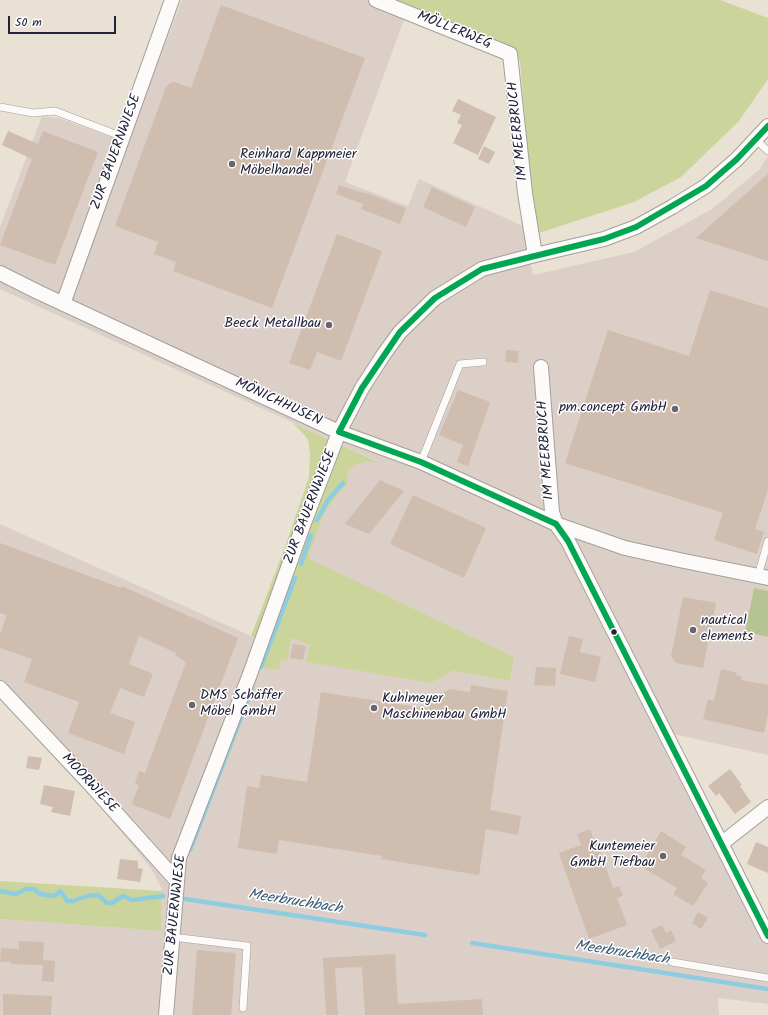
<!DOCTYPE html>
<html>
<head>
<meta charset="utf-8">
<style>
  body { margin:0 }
  #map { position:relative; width:768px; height:1015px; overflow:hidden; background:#e9e2d4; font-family:Kalam,sans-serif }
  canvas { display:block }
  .scale { position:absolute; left:8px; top:16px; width:108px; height:18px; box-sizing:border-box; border:2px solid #22223b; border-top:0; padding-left:5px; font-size:12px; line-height:14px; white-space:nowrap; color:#22223b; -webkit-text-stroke:3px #fff; paint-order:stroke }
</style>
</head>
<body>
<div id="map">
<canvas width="768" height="1015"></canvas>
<div class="scale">50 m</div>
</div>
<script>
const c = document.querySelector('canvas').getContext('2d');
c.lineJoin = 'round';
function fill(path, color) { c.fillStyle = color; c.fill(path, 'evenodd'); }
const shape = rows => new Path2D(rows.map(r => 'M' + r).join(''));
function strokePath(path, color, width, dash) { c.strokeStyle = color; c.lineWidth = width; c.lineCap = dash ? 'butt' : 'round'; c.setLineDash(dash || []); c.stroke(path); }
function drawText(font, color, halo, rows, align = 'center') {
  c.font = font + ' Kalam,sans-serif'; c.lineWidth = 3; c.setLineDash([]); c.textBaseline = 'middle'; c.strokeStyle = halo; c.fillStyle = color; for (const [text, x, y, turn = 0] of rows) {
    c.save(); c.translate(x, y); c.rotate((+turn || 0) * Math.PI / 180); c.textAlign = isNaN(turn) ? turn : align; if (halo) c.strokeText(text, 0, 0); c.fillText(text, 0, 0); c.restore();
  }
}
const industrial = shape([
  [182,0,366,0,405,17,345,182,408,206,419,179,523,226,526,244,533,275,634,252,712,209,759,170,768,156,768,591,754,589,745,632,768,637,768,755,673,734,768,924,768,1004,718,998,719,1015,0,1015,0,919,161,931,162,891,161,887,150,867,85,788,0,697,0,524,251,636,265,641,281,659,291,638,309,645,306,662,431,683,453,671,510,681,514,657,307,558,323,516,333,500,344,488,347,473,355,465,368,461,377,461,0,289,0,227,42,116,59,118,127,143]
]);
const green = shape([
  [366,0,720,0,768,18,768,79,739,121,681,177,634,202,539,233,529,168,520,60,505,56,405,17],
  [293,423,378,462,368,461,355,465,347,473,348,481,344,488,333,500,323,516,308,558,514,657,510,681,453,671,431,683,306,662,309,645,291,638,288,660,281,659,279,669,267,669,259,665,265,641,251,636,285,547,309,477,310,454,308,439],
  [0,881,162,891,161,931,0,919]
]);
const forest = shape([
  [754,588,768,591,768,637,745,632]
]);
const stream = shape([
  [317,520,328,500,343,483],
  [301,564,311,535],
  [261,667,295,578],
  [190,850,252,689],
  [0,891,16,894,26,889,34,889,40,894,54,896,60,891,62,893,67,901,73,901,87,896,98,895,107,903,112,903,123,896,132,900,163,896],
  [185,899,425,935],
  [472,943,768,989]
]);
const building = shape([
  [221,5,365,58,272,308,173,271,176,262,154,254,158,242,115,226,166,87,170,83,175,82,191,88],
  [458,99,496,117,478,155,453,143,462,125,457,123,461,115,452,111],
  [8,131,38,144,43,131,98,152,55,265,0,245,32,159,2,145],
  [484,146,495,152,489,164,478,159],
  [768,174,768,261,696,238],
  [339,185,367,194,367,193,406,208,400,224,361,209,363,204,336,194],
  [432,187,475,207,466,227,423,207],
  [337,234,382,251,341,361,317,352,310,370,289,363],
  [710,290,768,308,768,490,755,529,764,532,757,554,714,540,723,513,565,463,608,330,689,356],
  [506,350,519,351,518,363,505,362],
  [458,390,490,402,468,466,457,462,463,445,439,435],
  [380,480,404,491,369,534,345,524],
  [413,495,486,528,464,578,390,544],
  [0,543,121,588,122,586,238,638,170,819,136,806,132,803,139,786,135,783,139,771,145,773,186,662,175,655,176,653,139,636,129,664,153,674,144,697,120,688,110,713,135,722,124,754,68,733,79,702,24,682,32,659,0,648,0,634,7,615,0,613],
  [683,597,716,603,703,668,676,663,671,656],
  [569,636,583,639,580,652,601,657,595,682,560,674],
  [293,644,306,646,303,660,290,658],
  [536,667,556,668,555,686,534,685],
  [721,669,737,673,736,675,742,677,741,680,768,685,768,714,764,733,703,719,708,699,714,701],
  [471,685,508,691,490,810,521,816,518,835,486,829,479,875,381,859,382,856,279,840,277,854,238,848,247,786,259,788,261,775,307,782,321,692,429,709,430,703,449,689,470,692],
  [28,756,42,758,39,770,26,768],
  [730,769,742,785,740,786,751,802,735,814,719,793,716,796,708,786],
  [44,785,75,791,70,816,51,812,53,807,40,804],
  [590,829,594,840,596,839,613,888,619,886,623,896,617,898,627,925,589,939,559,853,581,845,577,834],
  [661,831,686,847,681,855,706,870,701,878,708,883,693,906,673,894,677,888,640,866],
  [756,842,768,847,768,873,747,864],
  [120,859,138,861,138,868,143,869,140,882,117,879],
  [698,912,708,918,701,929,692,923],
  [662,925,666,933,671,930,676,941,660,949,651,930],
  [19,941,44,942,43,960,55,961,54,982,42,981,43,965,11,964,11,962,0,962,1,948,19,949],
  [197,950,236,953,231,1015,192,1015],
  [395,954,398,1004,482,999,483,1015,365,1015,362,967,335,968,338,1015,326,1015,323,958],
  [3,994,52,996,51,1015,3,1015]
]);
const lane = shape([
  [0,107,33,113,55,111,123,137],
  [756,140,768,151],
  [421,462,460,364,483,362],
  [758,576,768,541],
  [172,937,247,946,243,1008],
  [672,962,768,978]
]);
const street = shape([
  [376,0,510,54,525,193,535,255],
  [0,273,38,292,339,432,421,462,556,524,625,548,684,561,768,578],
  [63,304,172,0],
  [541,367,552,512,556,524,568,541,768,936],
  [0,688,90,784,177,881],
  [721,844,768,807],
  [166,1015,179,858,250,674,304,523,339,432,362,388,384,354,400,332,435,298,482,269,535,255,604,239,636,227,672,207,706,186,737,159,768,126]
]);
const bus1 = shape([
  [339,432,362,388,400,332,435,298,482,269,604,239,636,227,706,186,737,159,768,126],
  [339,432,421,462,556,524],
  [556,524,568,541,768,936]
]);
const markers = [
  [232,164,4,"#686571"],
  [329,325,4,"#686571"],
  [675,409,4,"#686571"],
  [693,630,4,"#686571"],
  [614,632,3.5,"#22223b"],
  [192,705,4,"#686571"],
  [374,708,4,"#686571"],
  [663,856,4,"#686571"]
];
const streetNames = [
  ["MÖLLERWEG",454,31,22],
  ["IM MEERBRUCH",519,131,-96],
  ["ZUR BAUERNWIESE",117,152,-70],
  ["MÖNICHHUSEN",278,403,25],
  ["IM MEERBRUCH",547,450,-94],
  ["ZUR BAUERNWIESE",311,507,-69],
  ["MOORWIESE",89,784,47],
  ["ZUR BAUERNWIESE",176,915,-84]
];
const poiNames = [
  ["Reinhard Kappmeier",240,156],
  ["Möbelhandel",240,172],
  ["Beeck Metallbau",321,325,"right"],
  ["pm.concept GmbH",667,409,"right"],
  ["nautical",701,622],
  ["elements",701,638],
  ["DMS Schäffer",200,697],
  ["Möbel GmbH",200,713],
  ["Kuhlmeyer",382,700],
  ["Maschinenbau GmbH",382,716],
  ["Kuntemeier",655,848,"right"],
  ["GmbH Tiefbau",655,864,"right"]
];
const waterNames = [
  ["Meerbruchbach",295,903,9],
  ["Meerbruchbach",622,954,9]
];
fill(industrial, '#dccfc7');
fill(green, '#cad49b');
fill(forest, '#b6c494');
strokePath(stream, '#8ecde0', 4.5);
fill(building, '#cfbdaf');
strokePath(lane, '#a39f9b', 8);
strokePath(street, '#a39f9b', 16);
strokePath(lane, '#fcfbf9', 7);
strokePath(street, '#fcfbf9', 14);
strokePath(bus1, '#00a651', 6);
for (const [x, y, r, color] of markers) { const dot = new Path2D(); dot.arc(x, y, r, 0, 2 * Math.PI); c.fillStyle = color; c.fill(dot); strokePath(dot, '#fff', 1.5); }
drawText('14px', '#22223b', '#fff', streetNames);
drawText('14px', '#22223b', '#fff', poiNames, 'left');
drawText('italic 15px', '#3a5b76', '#fff', waterNames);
</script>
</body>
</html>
